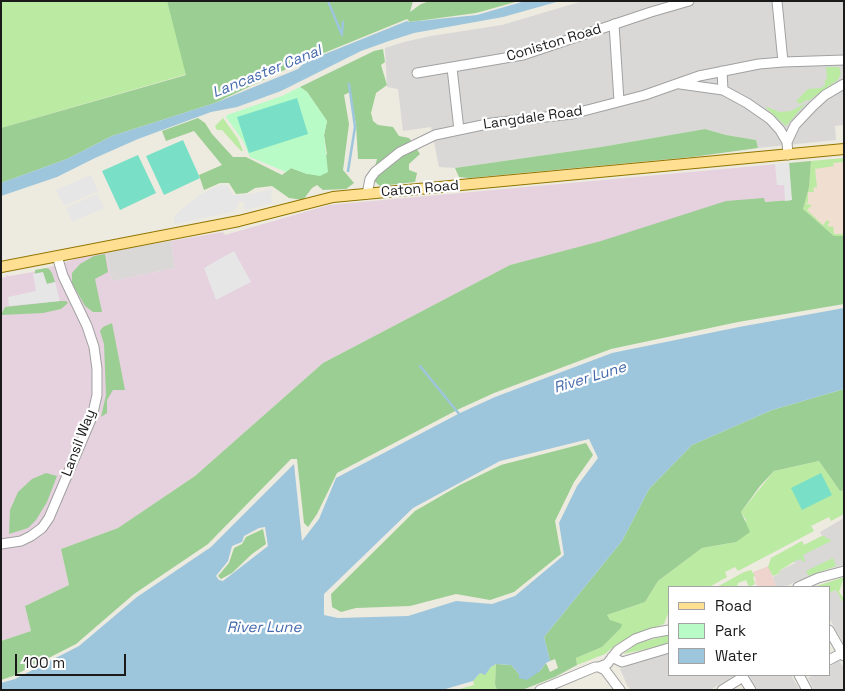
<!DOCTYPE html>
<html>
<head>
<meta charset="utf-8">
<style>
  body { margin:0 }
  #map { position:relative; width:845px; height:691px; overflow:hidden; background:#edeadf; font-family:"Space Grotesk",sans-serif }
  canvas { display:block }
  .frame { position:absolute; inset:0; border:2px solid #1a1a1a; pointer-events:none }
  .legend { position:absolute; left:668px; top:586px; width:162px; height:90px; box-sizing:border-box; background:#fff; border:1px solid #a3a3a3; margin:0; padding:6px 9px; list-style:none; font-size:15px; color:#1a1a1a }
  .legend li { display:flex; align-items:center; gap:10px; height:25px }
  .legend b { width:25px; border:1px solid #a3a3a3 }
  .scale { position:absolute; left:15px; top:654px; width:111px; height:22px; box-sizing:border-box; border:2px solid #1a1a1a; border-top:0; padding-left:6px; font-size:15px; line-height:18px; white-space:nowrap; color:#1a1a1a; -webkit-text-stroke:4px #fff; paint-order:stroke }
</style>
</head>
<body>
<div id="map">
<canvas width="845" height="691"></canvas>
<div class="frame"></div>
<ul class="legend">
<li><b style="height:6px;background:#ffdf92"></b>Road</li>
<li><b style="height:14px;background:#b8fbc7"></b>Park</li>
<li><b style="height:14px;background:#9dc6dd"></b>Water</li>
</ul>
<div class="scale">100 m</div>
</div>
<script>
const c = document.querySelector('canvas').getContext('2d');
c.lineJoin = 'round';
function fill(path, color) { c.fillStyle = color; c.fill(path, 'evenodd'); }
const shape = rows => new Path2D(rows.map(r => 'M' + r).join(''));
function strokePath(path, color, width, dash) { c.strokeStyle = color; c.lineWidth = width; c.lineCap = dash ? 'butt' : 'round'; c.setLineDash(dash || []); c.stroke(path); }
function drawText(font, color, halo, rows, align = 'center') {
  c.font = font + ' "Space Grotesk",sans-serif'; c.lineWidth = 4.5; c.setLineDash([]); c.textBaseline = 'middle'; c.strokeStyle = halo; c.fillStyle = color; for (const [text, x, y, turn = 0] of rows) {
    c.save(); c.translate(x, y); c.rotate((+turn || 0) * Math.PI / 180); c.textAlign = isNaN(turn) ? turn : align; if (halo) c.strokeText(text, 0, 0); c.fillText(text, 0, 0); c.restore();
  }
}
const residential = shape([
  [583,1,844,1,844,125,835,126,836,140,758,148,756,140,726,135,705,129,601,147,455,168,439,167,431,127,403,131,398,89,387,87,385,48,404,42,431,36,502,25],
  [171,241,175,268,112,281,106,252],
  [844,518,844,565,821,571,784,587,776,587,773,577,780,573,779,571,795,563,788,549,802,541,804,545,822,536,820,532],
  [836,590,844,604,844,644,829,618,829,593],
  [669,651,669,675,735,675,710,690,631,690,627,685,620,669,641,660],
  [839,660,844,668,844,690,814,690,808,678,814,675,829,675,829,667],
  [749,675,791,675,800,690,758,690]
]);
const commercial = shape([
  [769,566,776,587,758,587,755,582,756,581,753,572]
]);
const industrial = shape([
  [789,163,792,200,764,202,764,199,510,265,323,363,195,476,118,528,61,549,69,585,25,606,31,631,1,641,1,278,6,277,6,275,10,276,33,272,79,258,106,252,112,281,175,268,171,241,223,232,225,235,329,205]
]);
const military = shape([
  [844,158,844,236,834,236,803,209,801,162]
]);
const grass = shape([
  [1,1,167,1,187,74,1,128],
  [826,67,839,67,841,73,838,80,808,101,807,100,800,104,796,101,808,89,821,88,825,85,825,80,827,79],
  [806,103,786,126,766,108,767,107,775,110,779,112,791,111],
  [223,118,238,139,243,151,241,151,222,130,217,130,215,126],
  [844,158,844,162,833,163,834,166,815,169,817,187,813,188,814,192,808,192,808,202,806,204,812,205,807,210,823,225,827,220,830,222,827,225,830,227,833,226,834,234,844,234,844,236,834,236,803,209,809,187,811,161],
  [819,461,840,491,844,490,844,514,831,521,829,517,811,526,814,531,738,571,735,567,725,572,727,577,709,587,669,587,669,611,664,624,636,634,617,644,605,654,577,665,576,658,602,647,621,628,610,620,607,615,645,602,658,581,702,548,736,542,746,520,741,512,774,471],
  [822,536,824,536,828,539,830,539,831,541,803,555,805,561,803,562,801,559,795,561,779,571,780,573,773,576,768,567,771,558,802,541,804,545],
  [833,558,836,566,809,576,806,571],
  [751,570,755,576,753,577,755,584,749,587,746,580,738,583,737,587,717,587,744,572],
  [844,577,839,592,844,599,844,604,836,590,829,593,829,587,814,587],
  [669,635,669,644,623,654,635,645,642,642],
  [496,664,495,684,497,690,456,690,474,685,473,681,480,673,485,674,491,667]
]);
const forest = shape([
  [167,1,413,1,410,12,421,4,430,1,519,1,476,13,410,22,407,19,297,64,215,103,112,136,67,159,1,183,1,128,186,75],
  [383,49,385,62,381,65,387,85,376,93,371,113,373,121,378,125,393,127,399,136,409,138,420,154,409,164,409,170,417,173,415,182,380,186,372,179,377,159,358,159,356,124,350,92,344,95,349,124,343,170,354,183,346,189,323,190,317,185,312,188,303,200,289,198,272,186,255,188,247,193,236,194,229,183,220,183,204,190,199,175,222,165,194,131,166,141,162,131,198,118,205,123,212,134,233,157,246,157,282,175,291,168,307,174,327,154,324,135,327,121,307,92,300,87,374,51],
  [705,129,726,135,756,140,758,148,692,157,469,178,459,177,455,168,601,147],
  [811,161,809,187,803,209,834,236,844,236,844,304,738,322,611,349,494,393,459,409,337,473,317,514,308,527,304,523,297,459,291,459,208,544,134,594,76,644,13,676,1,680,1,641,31,631,25,606,69,585,61,549,118,528,195,476,323,363,510,265,601,241,726,201,764,198,765,202,791,200,789,163],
  [105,254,108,272,95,279,102,312,93,312,85,306,72,283,72,273,80,264,94,256],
  [46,268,49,269,52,273,55,282,47,284,35,274,35,270],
  [60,301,66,301,68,303,61,309,43,313,1,315,5,307],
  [112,323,125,390,113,390,107,400,107,413,101,417,106,395,104,344,100,331,103,327],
  [844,389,844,490,840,491,819,461,774,471,760,486,741,512,750,532,736,542,702,548,658,581,645,602,607,615,610,620,622,624,621,628,602,647,576,658,577,665,555,677,522,690,497,690,495,684,496,664,511,665,519,674,540,671,546,663,550,672,558,668,555,659,550,661,544,637,622,541,649,489,692,445,772,410],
  [586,443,593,455,574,482,555,521,561,554,514,592,490,600,456,594,410,606,356,608,341,612,332,607,331,594,415,511,460,485,501,465],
  [46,473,57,476,47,502,36,520,28,528,9,534,10,510,18,492,32,479],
  [263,529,266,544,252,554,232,573,221,579,218,576,229,563,234,548,242,544,246,537]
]);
const park = shape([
  [300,87,307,92,327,121,324,135,328,172,320,176,307,174,291,168,286,172,250,157,243,141,226,117,227,115,282,96]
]);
const pitch = shape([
  [297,98,308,134,249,153,237,117],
  [183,140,200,178,164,195,146,156],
  [138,155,156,193,120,210,102,171],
  [821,473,832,495,802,510,791,488]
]);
const parking = shape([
  [789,163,792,200,785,201,784,185,777,185,775,164],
  [91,175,98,191,64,206,56,190],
  [227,185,233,195,251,194,271,189,272,203,246,210,244,207,245,202,239,202,235,211,175,224,174,216,198,196,217,186],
  [97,194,104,208,72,222,66,208],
  [234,251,251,282,216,300,204,268],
  [43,272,47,284,55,282,60,301,9,306,8,297,36,291,33,274]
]);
const water = shape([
  [525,1,560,1,503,17,414,33,389,41,361,51,281,91,237,107,211,112,138,139,95,158,57,177,1,196,1,183,67,159,112,136,215,103,298,69,305,62,407,21,409,22,477,15],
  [844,308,844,389,772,410,692,445,649,489,622,541,544,637,550,661,546,663,540,671,527,680,519,678,519,674,511,665,496,664,491,667,485,675,480,673,473,681,442,690,1,690,1,683,15,679,79,646,137,597,211,547,294,464,302,541,319,519,336,478,460,413,495,397,612,353,739,327],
  [589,439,598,458,577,486,559,523,564,555,515,596,492,604,456,601,408,616,338,618,324,615,324,594,413,508,500,461],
  [265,527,268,546,223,581,219,580,216,576,228,561,232,546,242,542,244,536,259,528]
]);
const stream = shape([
  [328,1,342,35],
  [342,33,343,22],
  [348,171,355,127,349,84],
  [420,366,460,415]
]);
const minor = shape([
  [777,1,783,62],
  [614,24,619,101],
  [452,68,459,130],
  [722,71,723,90],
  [417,73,523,55,651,12,689,1],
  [680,84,723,90,747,103,770,119,780,130,787,142,788,155],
  [787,142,795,125,813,106,825,95,844,84],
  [367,194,370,179,375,172,400,152,435,135,492,123,572,114,645,95,699,76,759,64,783,62,844,60],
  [1,544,21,541,31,536,42,528,49,518,92,417,97,395,97,369,94,347,87,326,63,276,57,256],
  [798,587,818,578,844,571],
  [829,630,844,656],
  [612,657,622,662,669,648],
  [829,660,842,653],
  [599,667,605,670,620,690],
  [799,675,807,690],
  [540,690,595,667,599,667,607,664,618,650,635,639,652,633,669,630],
  [722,690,743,677,751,690]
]);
const major = shape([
  [1,267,239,221,333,197,844,149]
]);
const streetNames = [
  ["Coniston Road",554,43,-17],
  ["Langdale Road",533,118,-8],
  ["Caton Road",420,189,-5],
  ["Lansil Way",79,443,-69]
];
const waterNames = [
  ["Lancaster Canal",267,72,-22],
  ["River Lune",590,378,-17],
  ["River Lune",264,628]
];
fill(residential, '#d9d8d7');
fill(commercial, '#efd3cd');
fill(industrial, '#e6d1df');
fill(military, '#f0ded1');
fill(grass, '#bbeaa2');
fill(forest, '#9bce92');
fill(park, '#b8fbc7');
fill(pitch, '#79e0c7');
fill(parking, '#e6e6e6');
fill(water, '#9dc6dd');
strokePath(stream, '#9dc6dd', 2.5);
strokePath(minor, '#a1a1a1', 11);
strokePath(major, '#917500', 12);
strokePath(minor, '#fff', 9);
strokePath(major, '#ffdf92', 10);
drawText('14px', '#1a1a1a', '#fff', streetNames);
drawText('italic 15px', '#456aac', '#fff', waterNames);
</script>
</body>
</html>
